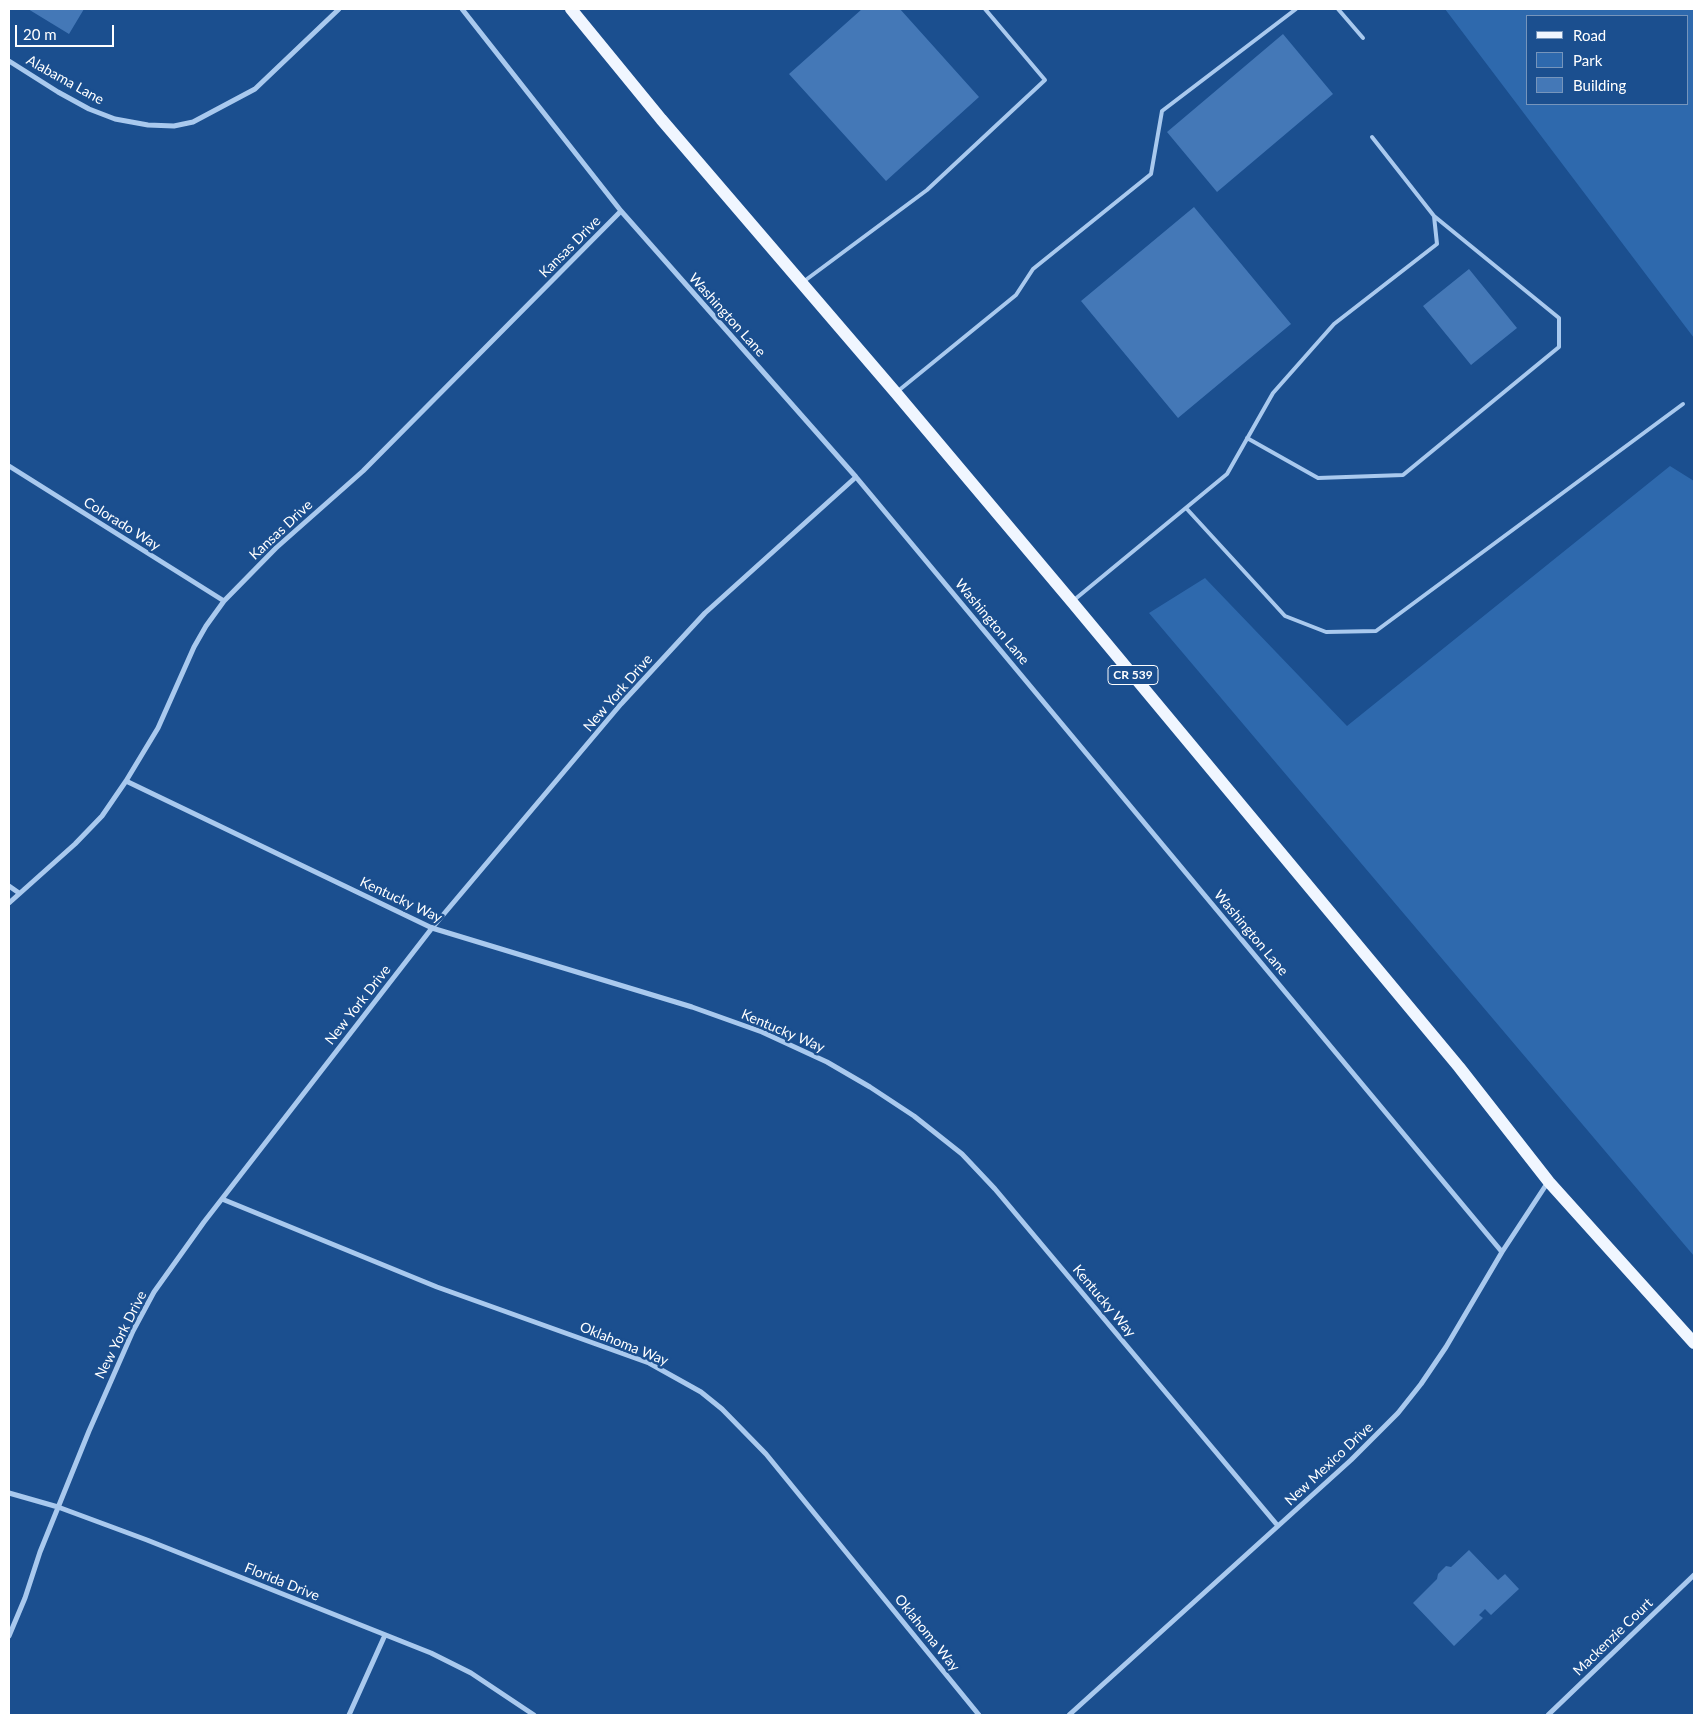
<!DOCTYPE html>
<html>
<head>
<meta charset="utf-8">
<style>
  body { margin:0 }
  #map { position:relative; width:1703px; height:1724px; overflow:hidden; background:#1b4f8f; font-family:Lato,sans-serif }
  canvas { display:block }
  .frame { position:absolute; inset:0; border:10px solid #fff; pointer-events:none }
  .legend { position:absolute; left:1526px; top:15px; width:162px; height:90px; box-sizing:border-box; background:#1b4f8f; border:1px solid #7695bc; margin:0; padding:6px 9px; list-style:none; font-size:15px; color:#fff }
  .legend li { display:flex; align-items:center; gap:10px; height:25px }
  .legend b { width:25px; border:1px solid #7695bc }
  .scale { position:absolute; left:15px; top:25px; width:99px; height:22px; box-sizing:border-box; border:2px solid #fff; border-top:0; padding-left:6px; font-size:15px; line-height:18px; white-space:nowrap; color:#fff; -webkit-text-stroke:4px #1b4f8f; paint-order:stroke }
</style>
</head>
<body>
<div id="map">
<canvas width="1703" height="1724"></canvas>
<div class="frame"></div>
<ul class="legend">
<li><b style="height:6px;background:#f0f6ff"></b>Road</li>
<li><b style="height:14px;background:#2e69ad"></b>Park</li>
<li><b style="height:14px;background:#4478b7"></b>Building</li>
</ul>
<div class="scale">20 m</div>
</div>
<script>
const c = document.querySelector('canvas').getContext('2d');
c.lineJoin = 'round';
function fill(path, color) { c.fillStyle = color; c.fill(path, 'evenodd'); }
const shape = rows => new Path2D(rows.map(r => 'M' + r).join(''));
function strokePath(path, color, width, dash) { c.strokeStyle = color; c.lineWidth = width; c.lineCap = dash ? 'butt' : 'round'; c.setLineDash(dash || []); c.stroke(path); }
function drawText(font, color, halo, rows, align = 'center') {
  c.font = font + ' Lato,sans-serif'; c.lineWidth = 5; c.setLineDash([]); c.textBaseline = 'middle'; c.strokeStyle = halo; c.fillStyle = color; for (const [text, x, y, turn = 0] of rows) {
    c.save(); c.translate(x, y); c.rotate((+turn || 0) * Math.PI / 180); c.textAlign = isNaN(turn) ? turn : align; if (halo) c.strokeText(text, 0, 0); c.fillText(text, 0, 0); c.restore();
  }
}
const green = shape([
  [1445,9,1694,9,1694,338],
  [1527,16,1687,16,1687,104,1527,104],
  [1670,466,1694,481,1694,1256,1149,613,1205,578,1347,726]
]);
const building = shape([
  [28,9,84,9,69,34],
  [862,9,900,9,979,97,886,181,789,74],
  [1283,34,1333,94,1217,192,1167,132],
  [1194,207,1291,324,1178,418,1081,301],
  [1469,269,1517,328,1471,365,1423,306],
  [1469,1550,1498,1580,1505,1574,1519,1589,1491,1615,1485,1609,1479,1615,1483,1618,1454,1646,1413,1603,1437,1579,1438,1574,1446,1566,1451,1567]
]);
const service = shape([
  [1338,9,1363,38],
  [803,282,927,190,1045,80,985,9],
  [898,391,1016,295,1033,269,1151,174,1162,111,1296,9],
  [1247,438,1318,478,1403,475,1559,347,1559,318,1434,216],
  [1186,508,1285,616,1326,632,1376,631,1683,404],
  [1074,600,1227,474,1273,393,1334,324,1437,244,1434,216,1372,137]
]);
const minor = shape([
  [462,9,621,211,856,477,1502,1252],
  [9,61,58,92,89,109,115,119,148,125,174,126,193,122,255,89,339,9],
  [9,466,224,601],
  [126,781,432,928,692,1007,762,1032,827,1062,870,1087,914,1116,962,1154,995,1189,1278,1526],
  [9,886,19,893],
  [9,903,75,844,102,816,126,781,158,728,194,647,206,626,224,601,276,548,363,471,621,211],
  [222,1199,437,1287,649,1363,701,1392,722,1409,766,1454,979,1715],
  [9,1493,58,1507,147,1540,431,1653,471,1673,534,1715],
  [9,1636,25,1598,40,1552,89,1431,133,1331,154,1292,204,1222,432,928,621,704,705,613,856,477],
  [349,1715,385,1635],
  [1069,1715,1351,1460,1398,1413,1421,1384,1446,1347,1502,1252,1548,1182],
  [1548,1715,1694,1575]
]);
const primary = shape([
  [571,9,661,119,896,393,1072,602,1459,1067,1549,1182,1694,1343]
]);
const shields = [
  [1133,675,50]
];
const shieldNames = [
  ["CR 539",1133,675]
];
const streetNames = [
  ["Alabama Lane",65,80,29],
  ["Kansas Drive",570,247,-45],
  ["Washington Lane",727,315,48],
  ["Colorado Way",122,524,32],
  ["Kansas Drive",281,530,-43],
  ["Washington Lane",992,622,50],
  ["New York Drive",618,693,-49],
  ["Kentucky Way",401,900,25],
  ["Washington Lane",1251,933,50],
  ["New York Drive",358,1005,-52],
  ["Kentucky Way",783,1031,23],
  ["Kentucky Way",1104,1301,50],
  ["New York Drive",121,1335,-63],
  ["Oklahoma Way",624,1344,22],
  ["New Mexico Drive",1329,1464,-43],
  ["Florida Drive",282,1582,22],
  ["Oklahoma Way",927,1633,51],
  ["Mackenzie Court",1613,1637,-44]
];
fill(green, '#2e69ad');
fill(building, '#4478b7');
strokePath(service, '#a9c9ee', 4);
strokePath(minor, '#a9c9ee', 5);
strokePath(primary, '#f0f6ff', 12);
for (const [x, y, w] of shields) { const box = new Path2D(); box.roundRect(x - w / 2, y - 9.5, w, 19, 4); c.fillStyle = '#1b4f8f'; c.fill(box); strokePath(box, '#fff', 1); }
drawText('bold 12px', '#fff', null, shieldNames);
drawText('14px', '#fff', '#1b4f8f', streetNames);
</script>
</body>
</html>
